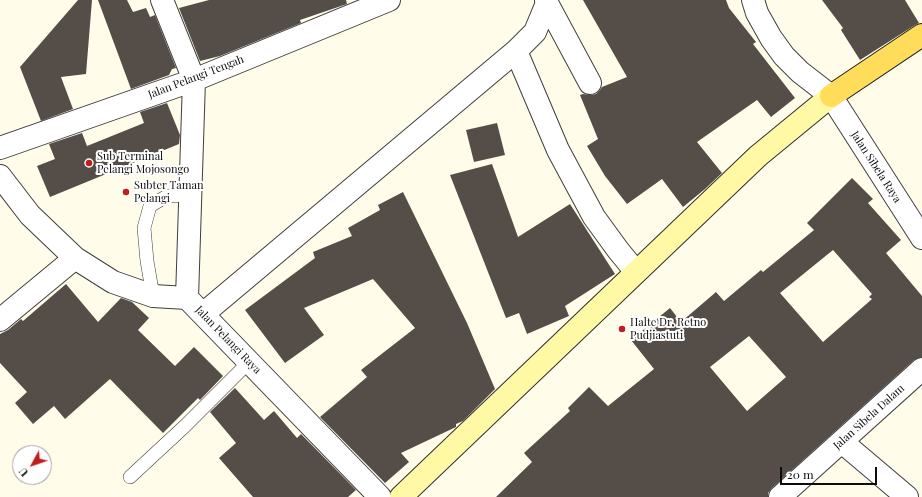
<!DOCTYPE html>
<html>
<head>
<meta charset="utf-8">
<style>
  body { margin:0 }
  #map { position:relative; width:922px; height:497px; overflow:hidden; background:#fffcea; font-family:"Playfair Display",serif }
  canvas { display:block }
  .north { position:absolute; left:12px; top:445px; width:40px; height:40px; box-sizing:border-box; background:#fff; border:1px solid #9e9e9e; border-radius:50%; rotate:230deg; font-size:11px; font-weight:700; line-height:16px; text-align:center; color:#0c0c0c }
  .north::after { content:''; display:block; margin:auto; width:14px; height:18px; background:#c31c1e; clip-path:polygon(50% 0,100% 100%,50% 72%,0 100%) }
  .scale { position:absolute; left:780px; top:467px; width:97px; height:18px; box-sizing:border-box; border:2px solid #0c0c0c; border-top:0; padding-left:5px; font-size:12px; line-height:14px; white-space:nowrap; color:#0c0c0c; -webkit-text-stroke:3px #fff; paint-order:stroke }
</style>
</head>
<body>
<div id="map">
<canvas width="922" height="497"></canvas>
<div class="north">U</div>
<div class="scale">20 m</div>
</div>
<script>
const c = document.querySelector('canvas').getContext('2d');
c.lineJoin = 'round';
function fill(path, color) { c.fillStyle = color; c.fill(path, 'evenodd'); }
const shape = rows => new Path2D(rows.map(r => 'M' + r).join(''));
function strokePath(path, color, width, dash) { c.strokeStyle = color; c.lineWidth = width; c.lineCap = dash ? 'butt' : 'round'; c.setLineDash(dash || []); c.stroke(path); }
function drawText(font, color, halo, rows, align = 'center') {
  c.font = font + ' "Playfair Display",serif'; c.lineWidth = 4; c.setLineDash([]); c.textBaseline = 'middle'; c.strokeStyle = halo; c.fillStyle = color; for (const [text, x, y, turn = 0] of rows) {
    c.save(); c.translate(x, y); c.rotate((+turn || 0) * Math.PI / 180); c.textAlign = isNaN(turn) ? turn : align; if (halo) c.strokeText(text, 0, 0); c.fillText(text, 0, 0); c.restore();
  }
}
const building = shape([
  [78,0,92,0,86,74,61,77,73,109,41,121,20,67],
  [98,0,127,0,133,12,146,8,150,17,155,15,176,68,172,69,169,75,131,89],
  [209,0,346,0,347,4,300,20,301,23,220,56,200,61,179,8],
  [583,0,726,0,729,8,756,42,753,44,795,98,771,117,757,100,697,142,722,173,705,189,683,207,662,179,627,204,605,176,587,146,598,139,580,95,583,94,590,95,596,94,600,90,602,87,627,77],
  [822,0,905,0,919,23,915,25,860,60,841,30,843,28],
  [167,103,180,135,179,144,50,197,37,166,55,159,49,144,82,133,87,146,144,123,140,112],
  [497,123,505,155,474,162,466,130],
  [492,164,518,237,570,204,615,274,565,306,569,316,527,334,519,313,506,318,450,175],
  [852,178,873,199,868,203,901,240,886,253,922,296,922,357,914,360,772,488,768,493,768,497,496,497,532,462,524,453,570,411,568,408,589,387,608,406,654,369,631,340,670,308,681,322,716,292,724,301,761,270,763,272,814,230,807,223],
  [833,250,872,294,869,297,872,299,823,342,780,293],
  [749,336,786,377,747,411,710,367],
  [403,192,467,323,495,389,463,421,456,424,456,427,401,453,409,462,385,483,320,417,367,377,361,370,415,328,373,279,304,308,324,335,285,363,245,310,315,258,313,252,352,236,348,228,380,210,378,205],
  [66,284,98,322,121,298,132,302,149,318,138,330,175,366,194,347,223,376,200,400,198,398,163,433,110,379,65,419,54,406,33,424,15,403,27,392,0,363,0,334,8,330,21,319,23,321],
  [235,388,264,420,274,411,297,438,301,434,356,490,348,497,253,497,219,458,236,443,210,412]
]);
const service = shape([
  [153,296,147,261,144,228,150,206,167,196,191,195],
  [130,477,185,426,249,362]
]);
const minor = shape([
  [162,0,194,80,187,298,380,497],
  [753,0,757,13,771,38,784,56,800,72,831,96],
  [547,3,590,83],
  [516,51,558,150,594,217,618,250,636,272],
  [0,148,194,80,389,0],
  [0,176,30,215,75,258,113,282,153,296,187,298],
  [203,314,516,51,535,32,547,3,546,0],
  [0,320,75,258],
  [842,442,907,497],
  [780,497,922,369]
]);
const tertiary = shape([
  [831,96,922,238]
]);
const secondary = shape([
  [401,497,758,156,831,96]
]);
const primary = shape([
  [831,96,922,35]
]);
const markers = [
  [89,163,4,"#c31c1e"],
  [126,192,4,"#c31c1e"],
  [622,329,4,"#c31c1e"]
];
const streetNames = [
  ["Jalan Pelangi Tengah",196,77,-21],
  ["Jalan Sibela Raya",876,167,57],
  ["Jalan Pelangi Raya",228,340,46],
  ["Jalan Sibela Dalam",869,417,-42]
];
const poiNames = [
  ["Sub Terminal",97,157],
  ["Pelangi Mojosongo",97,170],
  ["Subter Taman",134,186],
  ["Pelangi",134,199],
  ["Halte Dr. Retno",630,323],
  ["Pudjiastuti",630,336]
];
fill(building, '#554d47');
strokePath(service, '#3f3f3f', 14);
strokePath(minor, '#3f3f3f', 24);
strokePath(tertiary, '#3f3f3f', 24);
strokePath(secondary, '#2e2e2e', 24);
strokePath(primary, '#1d1d1d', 24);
strokePath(service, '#fff', 13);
strokePath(minor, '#fff', 22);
strokePath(tertiary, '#fff', 22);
strokePath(secondary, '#fff8a5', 22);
strokePath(primary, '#ffdd5a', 22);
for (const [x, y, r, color] of markers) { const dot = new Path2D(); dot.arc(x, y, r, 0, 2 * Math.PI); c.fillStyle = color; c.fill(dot); strokePath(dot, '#fff', 1.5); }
drawText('11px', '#0c0c0c', '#fff', streetNames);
drawText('11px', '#0c0c0c', '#fff', poiNames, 'left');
</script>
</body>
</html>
